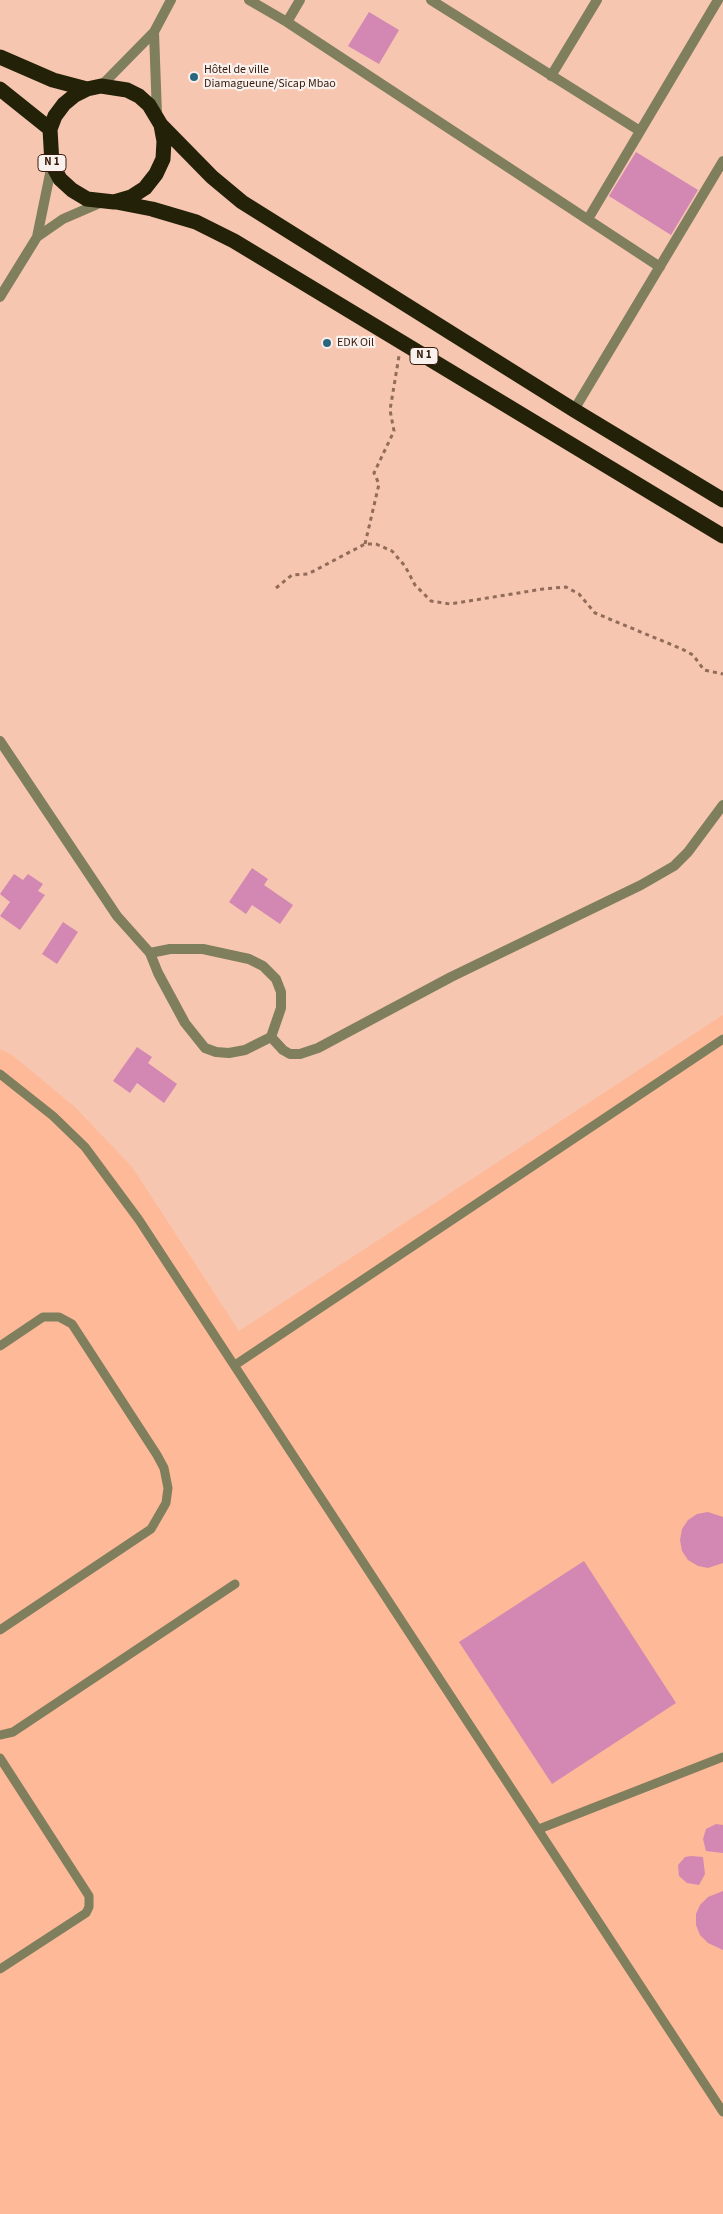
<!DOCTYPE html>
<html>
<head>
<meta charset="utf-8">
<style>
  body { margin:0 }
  canvas { display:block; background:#f6c6b0 }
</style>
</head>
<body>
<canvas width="723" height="2214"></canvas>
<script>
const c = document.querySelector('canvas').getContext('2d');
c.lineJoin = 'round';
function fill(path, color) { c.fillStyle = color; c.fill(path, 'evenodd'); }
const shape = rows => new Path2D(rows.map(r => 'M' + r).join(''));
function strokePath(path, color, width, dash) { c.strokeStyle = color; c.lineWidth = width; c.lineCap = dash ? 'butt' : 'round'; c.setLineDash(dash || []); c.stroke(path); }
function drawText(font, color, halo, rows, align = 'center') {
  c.font = font + ' "Source Sans 3",sans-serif'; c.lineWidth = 4.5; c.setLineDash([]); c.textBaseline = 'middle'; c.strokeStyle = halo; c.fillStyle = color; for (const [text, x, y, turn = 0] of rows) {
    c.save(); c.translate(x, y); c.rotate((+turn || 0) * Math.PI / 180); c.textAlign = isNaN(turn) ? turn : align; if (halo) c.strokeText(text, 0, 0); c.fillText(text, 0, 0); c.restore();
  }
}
const built = shape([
  [723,1015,723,2214,0,2214,0,1049,12,1055,75,1107,132,1167,239,1331]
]);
const building = shape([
  [369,12,399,30,379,64,348,46],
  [636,152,698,190,671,235,609,196],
  [252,868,268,879,264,885,293,905,280,924,252,905,246,914,229,902],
  [14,874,23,880,28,874,43,884,38,891,45,895,20,930,0,916,10,902,0,894],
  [63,922,78,932,57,964,42,954],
  [137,1047,152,1057,148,1063,177,1084,164,1103,137,1083,130,1093,113,1081],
  [708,1512,723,1517,723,1563,708,1568,698,1566,688,1560,682,1551,680,1540,682,1529,688,1520,697,1514],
  [584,1561,676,1703,552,1784,459,1642],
  [716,1824,723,1825,723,1853,706,1851,703,1839,706,1829],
  [691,1856,703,1857,705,1874,699,1885,687,1883,679,1876,678,1865,685,1857],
  [723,1891,723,1950,708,1943,700,1935,696,1925,696,1914,700,1905,708,1897]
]);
const path = shape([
  [365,544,379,484,374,473,394,431,390,410,399,356],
  [276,588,292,575,308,574,365,544,376,544,392,551,405,566,415,585,431,601,450,604,543,589,566,587,579,594,595,613,682,649,693,655,704,670,723,674]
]);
const lane = shape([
  [0,1074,53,1116,85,1147,139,1220,723,2112],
  [0,1346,43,1317,59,1317,72,1324,157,1455,164,1468,168,1488,166,1503,151,1529,0,1630],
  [235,1365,723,1039],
  [0,1735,13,1732,235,1584],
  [0,1758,89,1896,89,1907,86,1913,0,1969],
  [539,1829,723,1757]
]);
const street = shape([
  [249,0,287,22,660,267],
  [431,0,640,131],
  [287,22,300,0],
  [154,32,157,115],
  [551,76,597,0],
  [101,86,154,32,171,0],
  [588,219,718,0],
  [37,237,63,219,100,203],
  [0,297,37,237,52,164],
  [574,410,723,161],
  [0,741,117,916,150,953,158,973,185,1023,205,1048,216,1052,229,1053,245,1050,271,1037,281,1008,281,992,276,979,263,966,249,959,203,949,170,949,150,953],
  [271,1037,283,1050,290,1054,300,1054,318,1048,451,977,641,885,674,866,688,852,723,805]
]);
const highway = shape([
  [0,57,53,80,87,89],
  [0,89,50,129],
  [161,125,164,141,163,159,156,174,145,188,131,197,114,202,87,199,72,190,60,179,52,164,50,129,55,116,64,104,75,95,87,89,101,86,127,90,139,96,149,105,161,125,212,177,242,202,574,410,723,500],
  [116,202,152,209,196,222,234,241,723,536]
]);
const markers = [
  [194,77,5,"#2a677e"],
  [327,343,5,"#2a677e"]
];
const shields = [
  [52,163,28],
  [424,356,28]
];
const shieldNames = [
  ["N 1",52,163],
  ["N 1",424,356]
];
const poiNames = [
  ["Hôtel de ville",204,70],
  ["Diamagueune/Sicap Mbao",204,84],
  ["EDK Oil",337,343]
];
fill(built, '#feb999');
fill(building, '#d288b2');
strokePath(path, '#926c5a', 3, [4, 4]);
strokePath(lane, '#7f7e5d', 9);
strokePath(street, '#7f7e5d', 10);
strokePath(highway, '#232107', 15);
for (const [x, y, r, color] of markers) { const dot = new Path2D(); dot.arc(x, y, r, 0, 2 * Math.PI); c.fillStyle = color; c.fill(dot); strokePath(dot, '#f9f1ed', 2); }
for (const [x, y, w] of shields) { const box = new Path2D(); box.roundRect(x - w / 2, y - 8.5, w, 17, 4); c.fillStyle = '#f9f1ed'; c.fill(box); strokePath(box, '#391b0d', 1); }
drawText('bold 11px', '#391b0d', null, shieldNames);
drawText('12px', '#391b0d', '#f9f1ed', poiNames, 'left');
</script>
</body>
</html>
